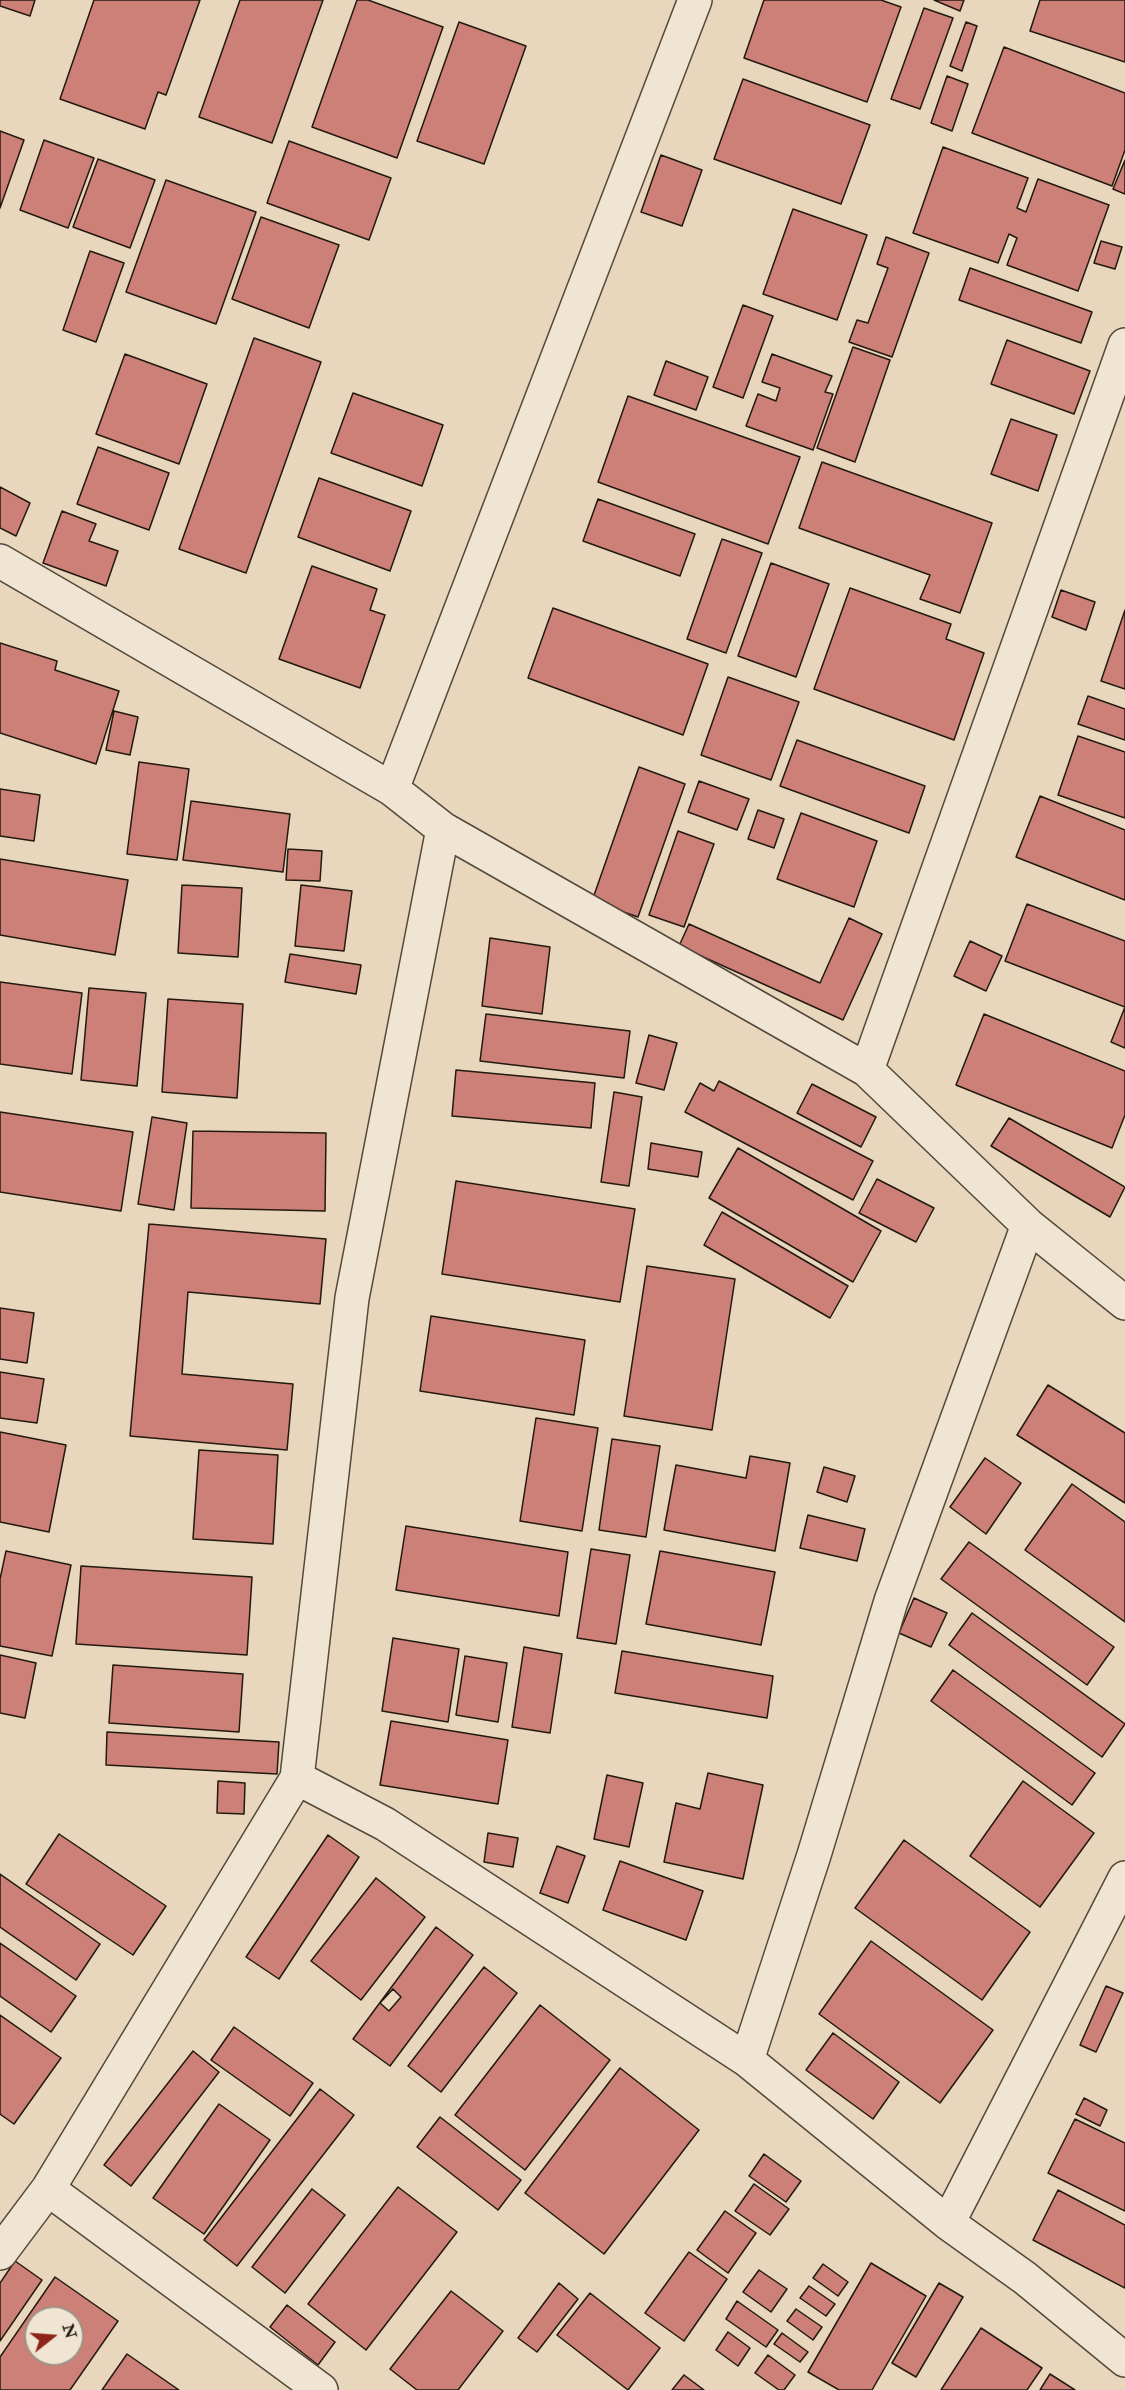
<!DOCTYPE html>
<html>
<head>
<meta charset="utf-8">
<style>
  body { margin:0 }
  #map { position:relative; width:1125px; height:2390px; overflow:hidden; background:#e8d7bc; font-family:"IM FELL Double Pica",serif }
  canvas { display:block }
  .north { position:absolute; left:24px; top:2306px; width:60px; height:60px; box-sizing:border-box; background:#f0e5d3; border:2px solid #9e9385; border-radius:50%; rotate:73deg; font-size:16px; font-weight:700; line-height:24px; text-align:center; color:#221910 }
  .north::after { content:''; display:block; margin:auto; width:21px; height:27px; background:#8f2418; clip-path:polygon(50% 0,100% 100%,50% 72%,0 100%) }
</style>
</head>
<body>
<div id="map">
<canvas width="1125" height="2390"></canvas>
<div class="north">N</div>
</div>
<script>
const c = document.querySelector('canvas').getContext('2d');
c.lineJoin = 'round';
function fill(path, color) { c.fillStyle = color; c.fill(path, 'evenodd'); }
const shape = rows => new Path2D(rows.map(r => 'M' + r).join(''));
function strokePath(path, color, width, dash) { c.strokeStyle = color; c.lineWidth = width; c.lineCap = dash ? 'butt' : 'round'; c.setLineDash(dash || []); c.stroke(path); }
const building = shape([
  [0,0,35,0,30,16,0,6,0,0],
  [94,0,200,0,166,95,158,92,145,129,60,99,94,0],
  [240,0,323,0,272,143,199,117,240,0],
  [357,0,368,0,443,27,397,158,312,127,357,0],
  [764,0,881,0,901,7,867,102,744,58,764,0],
  [934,0,964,0,960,11,934,0],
  [1040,0,1125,0,1125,62,1030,31,1040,0],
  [924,8,953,18,920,109,891,99,924,8],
  [459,22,526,46,484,164,417,141,459,22],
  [966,22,977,26,962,71,950,66,966,22],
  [1004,47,1125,93,1125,150,1112,186,972,133,1004,47],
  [947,76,968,84,952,131,931,123,947,76],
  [743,79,870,125,841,204,714,159,743,79],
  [0,131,24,140,0,208,0,131],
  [44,140,94,158,68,228,20,210,44,140],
  [289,141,391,178,369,240,267,203,289,141],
  [943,147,1028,178,1017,208,1026,212,1038,179,1109,205,1078,291,1007,265,1017,238,1009,234,998,263,913,233,943,147],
  [661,155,702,170,682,226,641,212,661,155],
  [98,159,155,180,130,248,73,227,98,159],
  [1125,160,1125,194,1113,189,1125,160],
  [166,180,256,212,216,324,126,292,166,180],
  [793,209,867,235,837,320,763,294,793,209],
  [261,217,339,245,309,328,232,299,261,217],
  [886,237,929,253,892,357,849,342,857,320,868,323,888,268,877,264,886,237],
  [1101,241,1122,247,1115,269,1094,263,1101,241],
  [90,251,124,263,96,342,63,330,90,251],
  [970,268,1092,312,1081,343,959,300,970,268],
  [743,305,773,316,743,398,713,387,743,305],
  [254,338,321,362,246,573,179,549,254,338],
  [1007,340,1090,371,1074,414,991,384,1007,340],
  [853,347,890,360,855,462,817,448,853,347],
  [125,354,207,384,179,464,96,434,125,354],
  [772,354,832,376,825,392,833,394,813,450,746,426,758,394,776,401,780,388,762,382,772,354],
  [666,361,708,377,696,410,654,395,666,361],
  [353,393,443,425,422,486,331,453,353,393],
  [628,396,800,457,768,544,598,482,628,396],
  [1011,419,1057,435,1038,491,991,474,1011,419],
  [98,447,169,473,149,530,77,504,98,447],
  [822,462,992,523,960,613,920,599,930,575,799,528,822,462],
  [319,478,411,511,390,571,298,537,319,478],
  [0,487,30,503,16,536,0,528,0,487],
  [598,499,695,534,680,576,583,541,598,499],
  [62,511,96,524,89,541,118,551,106,586,43,563,62,511],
  [722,539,762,553,726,653,687,639,722,539],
  [771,563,829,584,796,677,738,656,771,563],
  [312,566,377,589,370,610,385,615,360,688,279,659,312,566],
  [850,588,951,624,946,639,984,653,954,740,814,689,850,588],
  [1061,590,1095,602,1086,630,1052,617,1061,590],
  [553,608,708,664,683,735,528,678,553,608],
  [1125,610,1125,689,1101,681,1125,610],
  [0,643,57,661,55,670,119,691,96,764,0,733,0,643],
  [728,677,799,702,771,780,701,755,728,677],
  [1088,696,1125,709,1125,740,1078,724,1088,696],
  [114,711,138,717,130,755,106,750,114,711],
  [1078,736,1125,752,1125,818,1058,795,1078,736],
  [797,740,925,786,909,833,780,786,797,740],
  [139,762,189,769,177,860,127,854,139,762],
  [639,767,685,784,638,917,592,901,639,767],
  [699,781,749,799,737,830,688,812,699,781],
  [0,789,40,795,34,841,0,836,0,789],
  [1040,796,1125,830,1125,900,1016,857,1040,796],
  [191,801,290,814,283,872,183,860,191,801],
  [758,810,784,819,774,848,748,839,758,810],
  [801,813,877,841,854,907,777,879,801,813],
  [678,831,714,844,684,927,649,915,678,831],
  [288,849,322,851,320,881,286,880,288,849],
  [0,859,128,880,115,955,0,935,0,859],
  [182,885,242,888,238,957,178,953,182,885],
  [301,885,352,891,344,951,295,946,301,885],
  [1027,904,1125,941,1125,1048,1111,1042,1125,1007,1005,961,1027,904],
  [849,918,882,934,843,1020,679,946,689,924,820,983,849,918],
  [490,938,550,947,542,1014,482,1006,490,938],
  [970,941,1002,956,986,991,954,976,970,941],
  [290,954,361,965,356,994,285,982,290,954],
  [0,982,82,993,72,1074,0,1064,0,982],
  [89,988,146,993,137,1086,81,1080,89,988],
  [168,999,243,1004,237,1098,162,1092,168,999],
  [486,1014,630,1031,624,1078,480,1061,486,1014],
  [984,1014,1125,1071,1125,1115,1112,1148,956,1085,984,1014],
  [649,1035,677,1043,664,1090,636,1083,649,1035],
  [456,1070,595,1083,591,1128,452,1116,456,1070],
  [719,1081,873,1161,853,1200,685,1112,700,1083,714,1091,719,1081],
  [812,1084,876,1117,861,1147,797,1113,812,1084],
  [614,1092,642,1097,629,1186,601,1182,614,1092],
  [0,1112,133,1132,121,1211,0,1192,0,1112],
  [152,1117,187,1123,174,1210,138,1204,152,1117],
  [1009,1118,1125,1187,1110,1217,991,1146,1009,1118],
  [193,1131,326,1133,325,1211,191,1208,193,1131],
  [651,1143,702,1152,698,1177,648,1169,651,1143],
  [738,1148,881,1231,853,1282,709,1198,738,1148],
  [877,1179,934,1208,916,1242,859,1213,877,1179],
  [456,1181,635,1209,620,1302,442,1274,456,1181],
  [722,1212,848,1286,830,1318,704,1245,722,1212],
  [149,1224,326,1239,320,1304,188,1292,182,1374,293,1384,287,1450,130,1436,149,1224],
  [647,1266,735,1279,712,1430,624,1416,647,1266],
  [0,1308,34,1313,27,1363,0,1359,0,1308],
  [431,1316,585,1340,574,1415,420,1391,431,1316],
  [0,1372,44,1379,37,1423,0,1418,0,1372],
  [1048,1385,1125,1433,1125,1503,1017,1435,1048,1385],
  [536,1418,598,1428,582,1531,520,1521,536,1418],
  [0,1432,66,1445,49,1532,0,1522,0,1432],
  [612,1439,660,1446,646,1537,599,1530,612,1439],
  [199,1450,278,1455,273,1544,193,1539,199,1450],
  [750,1456,790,1463,775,1551,664,1530,676,1465,746,1478,750,1456],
  [985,1458,1021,1483,986,1534,950,1507,985,1458],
  [824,1467,855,1476,847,1502,817,1492,824,1467],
  [1072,1484,1125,1522,1125,1622,1025,1550,1072,1484],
  [808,1515,865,1529,857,1561,800,1548,808,1515],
  [406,1526,568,1552,559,1616,396,1590,406,1526],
  [969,1542,1114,1647,1087,1685,941,1579,969,1542],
  [591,1549,630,1555,616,1644,577,1638,591,1549],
  [6,1551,71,1565,52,1656,0,1646,0,1579,6,1551],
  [660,1551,775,1572,761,1645,646,1624,660,1551],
  [81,1566,252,1577,247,1655,76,1644,81,1566],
  [914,1598,947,1613,931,1647,899,1633,914,1598],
  [972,1613,1125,1724,1102,1757,949,1645,972,1613],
  [393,1638,459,1649,448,1722,382,1711,393,1638],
  [524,1647,562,1654,550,1733,512,1727,524,1647],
  [622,1651,773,1676,767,1718,615,1693,622,1651],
  [0,1655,36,1663,25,1718,0,1713,0,1655],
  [465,1656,507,1663,498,1722,456,1715,465,1656],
  [113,1665,243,1674,239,1732,109,1723,113,1665],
  [953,1670,1095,1773,1072,1805,931,1701,953,1670],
  [391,1721,508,1740,498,1804,380,1785,391,1721],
  [107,1732,279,1742,277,1774,106,1765,107,1732],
  [708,1773,763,1785,743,1879,664,1862,676,1803,700,1809,708,1773],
  [607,1775,643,1783,629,1847,594,1839,607,1775],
  [218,1781,245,1783,244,1814,217,1813,218,1781],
  [1023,1781,1094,1833,1040,1907,970,1856,1023,1781],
  [488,1833,518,1838,513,1867,484,1862,488,1833],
  [59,1834,166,1906,133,1955,26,1884,59,1834],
  [328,1835,359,1857,279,1979,246,1957,328,1835],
  [904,1840,1030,1932,982,2000,855,1908,904,1840],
  [557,1846,585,1856,568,1903,540,1893,557,1846],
  [620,1861,703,1891,686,1940,603,1910,620,1861],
  [0,1874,100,1944,76,1980,0,1927,0,1874],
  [376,1878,425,1917,361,2000,311,1961,376,1878],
  [436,1927,473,1955,390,2066,353,2039,436,1927],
  [393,1989,401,1997,389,2011,380,2003,393,1989],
  [871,1941,993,2030,940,2103,819,2014,871,1941],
  [0,1943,76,1996,51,2032,0,1996,0,1943],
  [484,1967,517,1993,441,2092,408,2066,484,1967],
  [1106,1986,1123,1993,1096,2052,1080,2045,1106,1986],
  [540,2005,610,2060,525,2170,455,2115,540,2005],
  [0,2015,61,2058,14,2124,0,2114,0,2015],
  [234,2027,313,2083,290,2116,211,2060,234,2027],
  [833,2033,899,2082,873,2119,806,2070,833,2033],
  [193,2051,219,2072,131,2186,104,2165,193,2051],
  [620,2068,699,2130,604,2254,525,2193,620,2068],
  [320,2089,354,2115,237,2266,204,2240,320,2089],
  [1084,2098,1107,2110,1100,2126,1076,2114,1084,2098],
  [219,2104,270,2140,204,2234,153,2198,219,2104],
  [440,2117,521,2180,498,2210,417,2147,440,2117],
  [1075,2119,1125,2143,1125,2211,1048,2173,1075,2119],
  [764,2154,801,2181,786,2202,749,2176,764,2154],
  [754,2184,789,2209,770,2235,735,2211,754,2184],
  [398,2187,457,2232,366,2350,308,2304,398,2187],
  [312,2189,345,2215,285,2293,252,2267,312,2189],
  [1058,2190,1125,2225,1125,2288,1033,2240,1058,2190],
  [725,2211,756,2233,728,2273,697,2250,725,2211],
  [689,2252,727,2279,684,2341,645,2313,689,2252],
  [15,2261,42,2280,0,2341,0,2283,15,2261],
  [871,2263,926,2296,872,2390,839,2390,808,2372,871,2263],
  [823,2264,848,2282,838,2296,813,2278,823,2264],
  [759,2270,787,2289,771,2312,743,2292,759,2270],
  [55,2277,118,2321,70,2390,0,2390,0,2357,55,2277],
  [36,2318,72,2318,72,2354,36,2354,36,2318],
  [559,2283,578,2299,537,2352,518,2338,559,2283],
  [939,2283,963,2297,916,2377,892,2363,939,2283],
  [809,2286,835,2304,826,2316,800,2298,809,2286],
  [451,2291,503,2331,458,2390,417,2390,390,2369,451,2291],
  [590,2293,660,2348,628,2390,557,2335,590,2293],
  [737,2301,778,2330,766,2347,726,2319,737,2301],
  [287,2305,335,2342,318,2365,270,2327,287,2305],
  [796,2309,822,2327,813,2340,787,2321,796,2309],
  [981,2328,1042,2368,1027,2390,941,2390,981,2328],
  [728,2332,750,2348,738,2366,716,2350,728,2332],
  [782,2333,808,2352,800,2362,774,2344,782,2333],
  [127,2354,179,2390,102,2390,127,2354],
  [768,2355,795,2375,784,2390,779,2390,755,2373,768,2355],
  [1050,2374,1075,2390,1040,2390,1050,2374],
  [684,2375,704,2390,672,2390,684,2375]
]);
const minor = shape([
  [0,561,392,789,443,829,867,1070,1028,1225,1125,1303],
  [392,789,695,0],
  [867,1070,1125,345],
  [297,1778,385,1824,747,2060,948,2223,1025,2278,1125,2360],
  [747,2060,814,1855,891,1601,1028,1225],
  [48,2189,321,2390],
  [948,2223,1125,1878],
  [0,2253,48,2189,297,1778,352,1298,443,829]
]);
fill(building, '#cd8077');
strokePath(building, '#221910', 1.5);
strokePath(minor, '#54483b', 36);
strokePath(minor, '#f0e5d3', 33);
</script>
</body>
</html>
